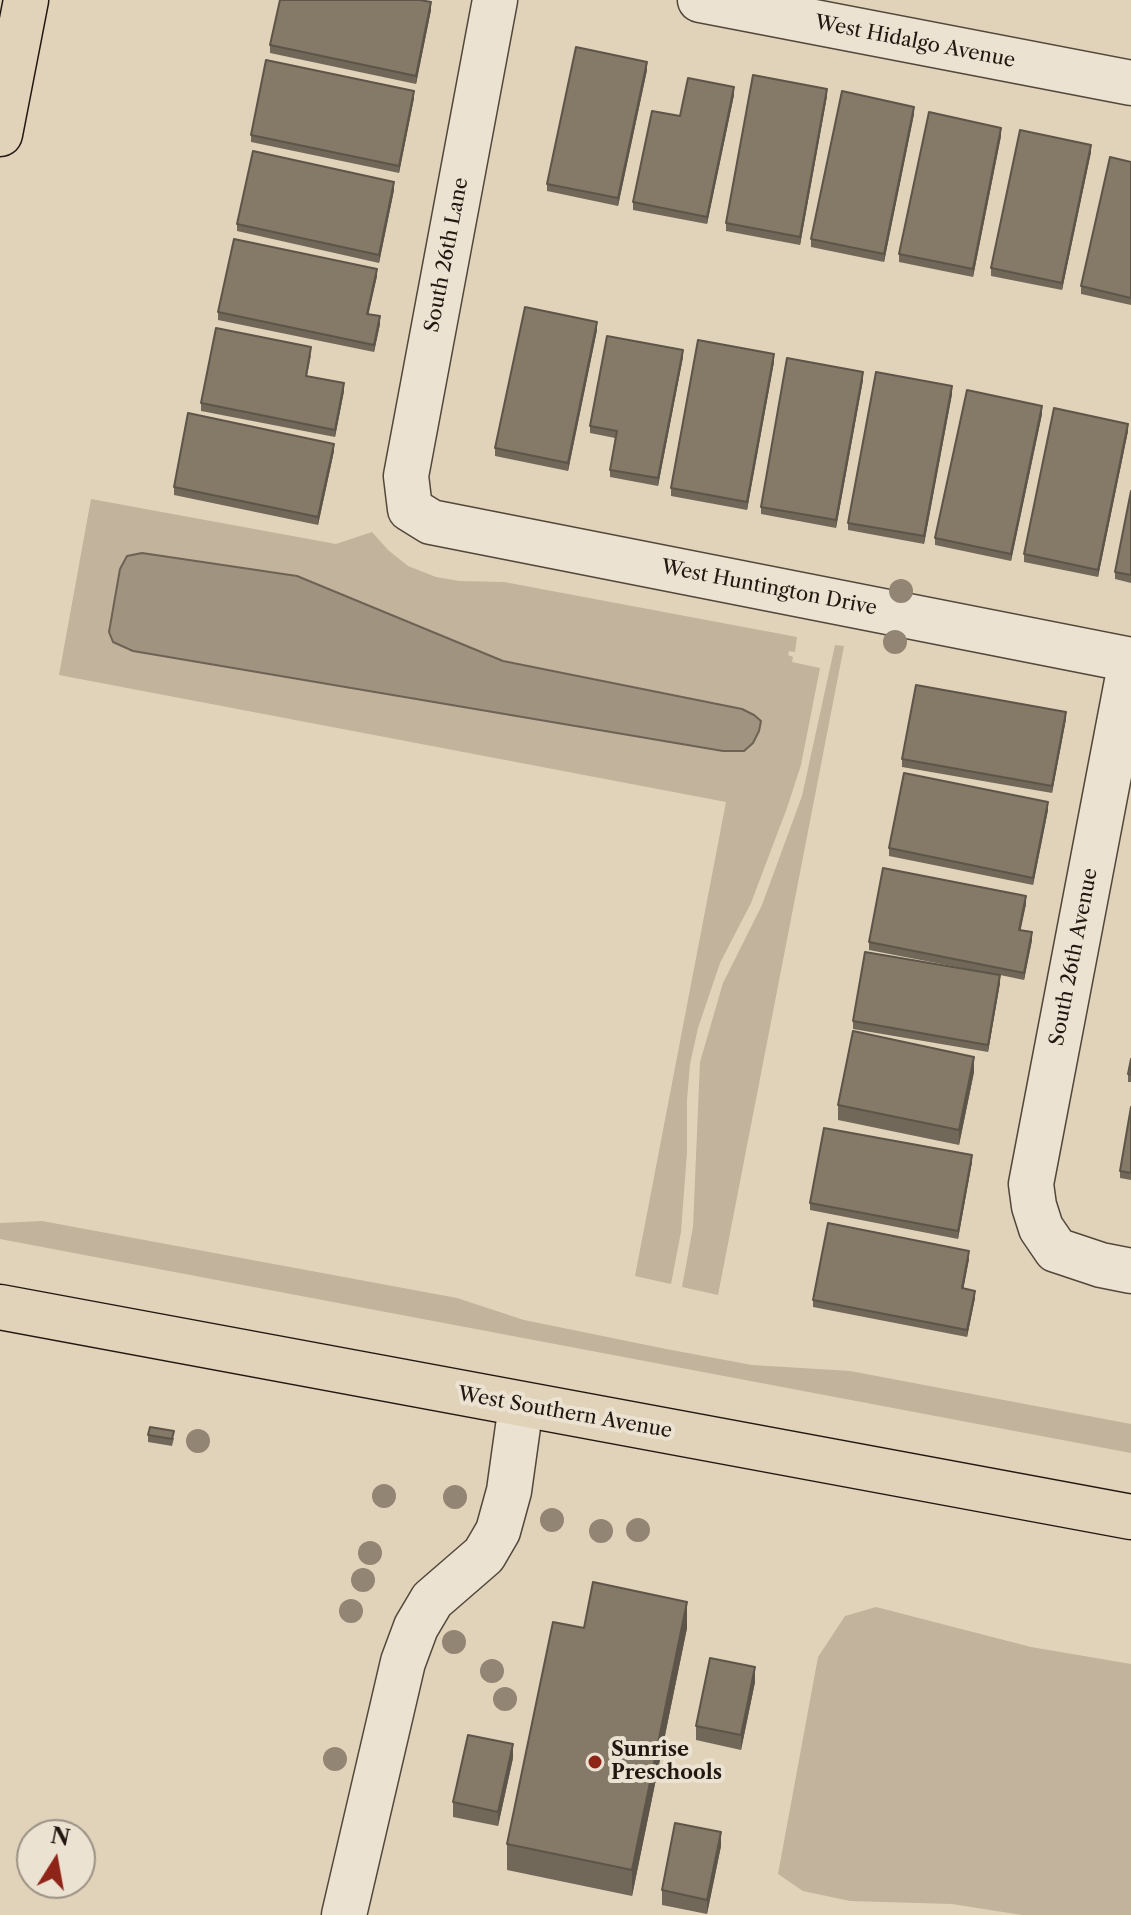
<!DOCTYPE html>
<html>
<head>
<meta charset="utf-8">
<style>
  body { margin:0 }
  #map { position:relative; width:1131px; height:1915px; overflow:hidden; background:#e1d3b9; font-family:"Libre Caslon Text",serif }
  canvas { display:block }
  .north { position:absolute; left:16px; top:1819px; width:80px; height:80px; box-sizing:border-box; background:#ece2d2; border:2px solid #9b9185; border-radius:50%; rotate:11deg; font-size:22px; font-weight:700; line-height:32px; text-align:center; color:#221811 }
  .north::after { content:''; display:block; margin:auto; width:28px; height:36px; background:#8f2418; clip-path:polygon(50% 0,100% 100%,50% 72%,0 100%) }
</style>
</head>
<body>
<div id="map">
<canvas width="1131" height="1915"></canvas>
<div class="north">N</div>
</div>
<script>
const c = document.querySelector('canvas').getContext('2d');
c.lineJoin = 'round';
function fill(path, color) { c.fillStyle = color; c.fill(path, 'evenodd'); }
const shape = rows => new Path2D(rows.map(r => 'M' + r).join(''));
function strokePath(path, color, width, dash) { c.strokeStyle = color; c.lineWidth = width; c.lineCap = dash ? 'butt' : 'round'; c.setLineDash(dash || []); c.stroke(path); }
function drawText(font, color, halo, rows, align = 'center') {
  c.font = font + ' "Libre Caslon Text",serif'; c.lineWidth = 8; c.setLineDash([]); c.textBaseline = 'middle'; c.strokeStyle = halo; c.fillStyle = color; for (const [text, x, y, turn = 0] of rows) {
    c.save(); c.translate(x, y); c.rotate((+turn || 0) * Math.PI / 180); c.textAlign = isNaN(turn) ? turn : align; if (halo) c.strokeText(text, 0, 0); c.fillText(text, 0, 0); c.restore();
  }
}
const green = shape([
  [91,499,336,544,372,532,388,550,408,566,436,577,459,581,504,582,797,637,795,652,789,651,788,655,793,657,792,662,820,668,801,765,787,808,751,903,720,963,698,1028,690,1064,687,1100,687,1152,681,1232,671,1284,635,1276,726,802,59,675],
  [835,645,844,646,718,1295,682,1287,693,1227,700,1062,723,983,762,905,802,796],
  [42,1221,457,1298,524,1320,666,1349,752,1365,850,1371,1131,1424,1131,1453,0,1239,0,1223],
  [876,1607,1031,1647,1131,1664,1131,1915,1022,1915,952,1904,850,1901,803,1891,778,1874,818,1657,845,1616]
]);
const water = shape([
  [142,553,297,576,503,661,742,709,754,715,761,721,759,731,753,743,744,751,723,751,133,651,113,642,109,632,120,569,127,556,142,553]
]);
const minor = shape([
  [495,0,406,476,410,509,431,522,1131,660],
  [700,0,1131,83],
  [1131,660,1031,1184,1034,1206,1041,1228,1056,1250,1101,1265,1131,1271],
  [344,1915,403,1662,416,1627,432,1600,484,1555,498,1531,509,1491,521,1405]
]);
const major = shape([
  [0,134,26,0],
  [0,1307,1131,1517]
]);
const trees = [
  [901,591],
  [895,642],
  [198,1441],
  [384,1496],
  [455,1497],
  [552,1520],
  [638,1530],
  [601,1531],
  [370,1553],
  [363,1580],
  [351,1611],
  [454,1642],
  [492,1671],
  [505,1699],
  [335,1759]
];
const wall = shape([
  [431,10,416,84,270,53,270,45],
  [647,70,618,206,547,191,547,184],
  [734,95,707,224,633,210,633,202,680,116],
  [827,96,800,245,726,231,726,223],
  [414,98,399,173,251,142,251,135],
  [914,114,884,262,811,247,811,239],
  [1001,136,973,277,899,262,899,254],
  [1091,152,1062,290,991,276,991,268],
  [1131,162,1131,305,1081,294,1081,286],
  [394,190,379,263,237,231,237,224],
  [377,276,368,314,380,324,374,352,218,320,218,312],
  [597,330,568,471,495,456,495,448],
  [311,355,307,376,344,391,335,437,201,411,201,403],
  [683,357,658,486,610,477,610,470,615,438,590,433,590,426],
  [774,362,747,510,671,496,671,488],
  [863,380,836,528,761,514,761,507],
  [952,394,924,544,848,530,848,523],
  [1042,414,1011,561,935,545,935,538],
  [1128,431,1098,577,1024,562,1024,554],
  [334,451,318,525,174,495,174,487],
  [1131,491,1131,583,1115,579,1115,572],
  [1066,719,1052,793,902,767,902,759],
  [1048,810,1033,885,889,856,889,848],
  [1026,904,1020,930,1032,940,1024,980,1000,975,1000,983,988,1052,853,1029,853,1021,993,974,869,950,869,942],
  [1131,1059,1131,1082,1128,1082,1128,1074],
  [974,1072,959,1145,838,1120,838,1105],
  [1131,1107,1131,1180,1120,1178,1120,1171],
  [972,1162,958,1239,810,1210,810,1203],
  [969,1259,963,1289,975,1298,967,1337,813,1307,813,1300],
  [148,1435,174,1438,172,1446,148,1442],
  [584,1628,687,1628,632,1896,507,1870,507,1844],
  [755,1682,741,1750,696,1740,696,1726],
  [513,1758,498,1826,453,1817,453,1802],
  [721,1846,707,1914,662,1905,662,1890]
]);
const shadedWall = shape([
  [431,2,431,10,416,84,416,76],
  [647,62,647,70,618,206,618,198],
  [734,87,734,95,707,224,707,217],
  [827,89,827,96,800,245,800,237],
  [414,91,414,98,399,173,399,166],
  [914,107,914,114,884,262,884,254],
  [1001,128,1001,136,973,277,973,269],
  [1091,145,1091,152,1062,290,1062,283],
  [394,182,394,190,379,263,379,255],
  [377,269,377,276,367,321,367,314],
  [380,316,380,324,374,352,374,345],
  [597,322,597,330,568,471,568,463],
  [683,350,683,357,658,486,658,478],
  [774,354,774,362,747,510,747,502],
  [863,372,863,380,836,528,836,520],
  [344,383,344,391,335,437,335,430],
  [952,386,952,394,924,544,924,536],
  [1042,406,1042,414,1011,561,1011,554],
  [1128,424,1128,431,1098,577,1098,570],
  [334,444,334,451,318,525,318,517],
  [1066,712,1066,719,1052,793,1052,786],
  [1048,802,1048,810,1033,885,1033,878],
  [1026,896,1026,904,1019,938,1019,930],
  [1032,932,1032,940,1024,980,1024,973],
  [1000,975,1000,983,988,1052,988,1045],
  [974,1057,974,1072,959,1145,959,1130],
  [972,1155,972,1162,958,1239,958,1231],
  [969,1251,969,1259,962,1296,962,1288],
  [975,1291,975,1298,967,1337,967,1330],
  [687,1602,687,1628,632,1896,632,1870],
  [755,1667,755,1682,741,1750,741,1735],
  [513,1744,513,1758,498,1826,498,1812],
  [721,1832,721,1846,707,1914,707,1900]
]);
const building = shape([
  [280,0,420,0,431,2,416,76,270,45,280,0],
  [576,47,647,62,618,198,547,184,576,47],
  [266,60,414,91,399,166,251,135,266,60],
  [753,75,827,89,800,237,726,223,753,75],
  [688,78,734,87,707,217,633,202,652,111,680,116,688,78],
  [842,91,914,107,884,254,811,239,842,91],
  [929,112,1001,128,973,269,899,254,929,112],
  [1020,130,1091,145,1062,283,991,268,1020,130],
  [253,151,394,182,379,255,237,224,253,151],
  [1110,157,1131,162,1131,298,1081,286,1110,157],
  [234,239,377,269,367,314,380,316,374,345,218,312,234,239],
  [525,307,597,322,568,463,495,448,525,307],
  [216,328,311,347,306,376,344,383,335,430,201,403,216,328],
  [607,336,683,350,658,478,610,470,617,431,590,426,607,336],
  [698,340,774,354,747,502,671,488,698,340],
  [787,358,863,372,836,520,761,507,787,358],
  [876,372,952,386,924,536,848,523,876,372],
  [967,390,1042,406,1011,554,935,538,967,390],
  [1054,408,1128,424,1098,570,1024,554,1054,408],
  [188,413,334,444,318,517,174,487,188,413],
  [1131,491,1131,575,1115,572,1131,491],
  [916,685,1066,712,1052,786,902,759,916,685],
  [904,773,1048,802,1033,878,889,848,904,773],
  [883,868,1026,896,1019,930,1032,932,1024,973,869,942,883,868],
  [865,952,1000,975,988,1045,853,1021,865,952],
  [853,1031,974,1057,959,1130,838,1105,853,1031],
  [1131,1059,1131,1075,1128,1074,1131,1059],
  [1131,1107,1131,1173,1120,1171,1131,1107],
  [824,1128,972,1155,958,1231,810,1203,824,1128],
  [828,1223,969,1251,962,1288,975,1291,967,1330,813,1300,828,1223],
  [150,1427,174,1431,172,1439,148,1435,150,1427],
  [593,1582,687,1602,632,1870,507,1844,553,1622,584,1628,593,1582],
  [710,1658,755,1667,741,1735,696,1726,710,1658],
  [468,1735,513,1744,498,1812,453,1802,468,1735],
  [675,1823,721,1832,707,1900,662,1890,675,1823]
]);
const markers = [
  [595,1762,8,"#8f2418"]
];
const streetNames = [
  ["West Hidalgo Avenue",915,42,11],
  ["South 26th Lane",447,255,-79],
  ["West Huntington Drive",769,588,11],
  ["South 26th Avenue",1074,957,-79],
  ["West Southern Avenue",565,1413,10]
];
const poiNames = [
  ["Sunrise",611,1750],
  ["Preschools",611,1773]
];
fill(green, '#c1b39c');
fill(water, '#a09380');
strokePath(water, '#6e6254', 2);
strokePath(minor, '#52473b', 47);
strokePath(major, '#221811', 47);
strokePath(minor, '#ece2d2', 44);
strokePath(major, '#e1d3b9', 44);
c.fillStyle = '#928574';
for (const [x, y] of trees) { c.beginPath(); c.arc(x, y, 12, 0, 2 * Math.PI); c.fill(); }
fill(wall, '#726859');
fill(shadedWall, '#5d5549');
fill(building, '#857968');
strokePath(building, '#5d5549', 2);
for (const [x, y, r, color] of markers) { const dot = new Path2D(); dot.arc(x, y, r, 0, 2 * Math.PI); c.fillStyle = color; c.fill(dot); strokePath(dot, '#ece2d2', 3); }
drawText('20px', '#221811', '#ece2d2', streetNames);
drawText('bold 20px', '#221811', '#ece2d2', poiNames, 'left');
</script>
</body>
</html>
